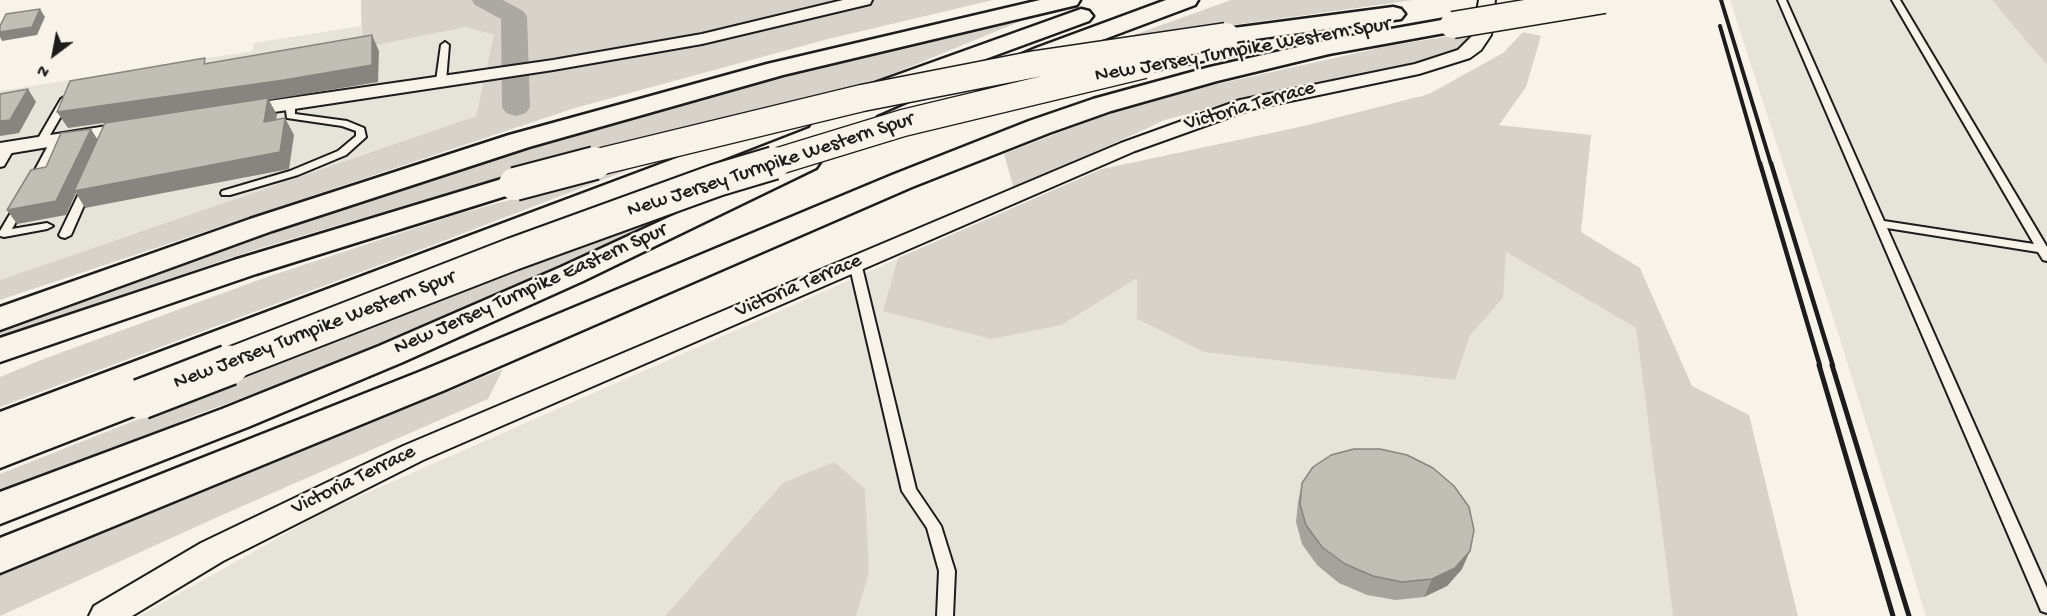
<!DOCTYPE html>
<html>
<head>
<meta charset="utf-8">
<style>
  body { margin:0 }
  #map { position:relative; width:2047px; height:616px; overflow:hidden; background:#f7f3e8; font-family:"Gochi Hand",sans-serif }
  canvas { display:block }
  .north { position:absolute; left:24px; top:24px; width:60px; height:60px; -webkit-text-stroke:4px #f7f3e8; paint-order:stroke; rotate:212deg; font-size:16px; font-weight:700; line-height:24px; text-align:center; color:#1c1c1c }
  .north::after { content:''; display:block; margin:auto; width:21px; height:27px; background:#1c1c1c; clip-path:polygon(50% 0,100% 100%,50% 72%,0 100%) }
</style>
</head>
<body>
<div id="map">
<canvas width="2047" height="616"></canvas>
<div class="north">N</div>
</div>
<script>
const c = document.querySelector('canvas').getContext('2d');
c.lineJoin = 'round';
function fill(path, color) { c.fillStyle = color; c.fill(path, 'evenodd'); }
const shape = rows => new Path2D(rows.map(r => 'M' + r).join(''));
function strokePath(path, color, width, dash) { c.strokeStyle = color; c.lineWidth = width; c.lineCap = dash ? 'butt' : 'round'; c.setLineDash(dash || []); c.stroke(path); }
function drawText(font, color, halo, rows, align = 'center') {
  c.font = font + ' "Gochi Hand",sans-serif'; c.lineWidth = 5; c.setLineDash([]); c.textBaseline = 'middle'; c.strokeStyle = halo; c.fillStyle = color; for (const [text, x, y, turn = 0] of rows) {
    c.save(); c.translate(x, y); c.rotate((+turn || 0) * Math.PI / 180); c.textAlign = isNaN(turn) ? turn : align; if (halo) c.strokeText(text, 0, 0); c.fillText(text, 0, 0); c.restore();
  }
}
const built = shape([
  [1730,0,1994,0,2047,59,2047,616,1926,616,1839,336],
  [361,26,362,48,466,27,494,35,476,116,0,280,0,91,252,51,254,43],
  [1102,169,1506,252,1636,328,1673,616,139,616,328,510]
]);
const green = shape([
  [361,0,993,0,828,39,575,108,0,300,0,280,476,116,494,35,466,27,362,48],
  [1231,0,1414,0,1117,41],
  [1992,0,2047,0,2047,65],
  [1026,19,856,89,542,165,254,250,0,336,0,324,239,233,566,132,817,66],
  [1523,32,1541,36,1526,87,1499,125,1591,135,1581,232,1640,268,1692,386,1749,415,1798,616,1673,616,1636,328,1506,252,1503,298,1470,335,1455,380,1204,352,1137,319,1137,278,1061,325,991,339,883,311,898,258,1102,169,1304,126,1429,94,1503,53],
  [1469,33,1464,48,1422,62,1291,87,1165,120,1014,189,1004,154,1097,118,1209,86,1388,46],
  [657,159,425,248,0,407,0,377,41,360,264,278,455,215],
  [672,212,603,249,455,314,299,377,185,419,157,436,0,494,0,474,585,242],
  [503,369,488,399,222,515,0,616,0,574],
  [834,462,865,489,869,572,856,616,665,616,783,483]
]);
const river = shape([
  [472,0,503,0,523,11,527,16,530,107,526,113,516,116,506,113,502,107,501,19,475,5,472,0]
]);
const lane = shape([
  [1778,0,1786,0,1884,221,2034,244,1892,0,1900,0,2047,247,2047,261,2043,260,2038,252,1887,228,2047,588,2047,613,2041,611,2039,606,1778,0],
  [445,42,449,45,446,81,441,84,436,81,441,45,445,42],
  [66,96,71,99,46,142,45,144,37,144,36,142,61,99,66,96],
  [290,101,295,104,295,114,347,121,364,128,366,137,346,155,298,175,230,195,222,195,221,193,222,191,290,171,338,151,356,136,356,131,342,126,287,118,285,104,290,101],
  [56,137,61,140,39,181,38,183,30,183,29,181,51,140,56,137],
  [10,144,15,147,4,166,0,167,0,155,6,145,10,144],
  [87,184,92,187,71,235,65,238,61,237,59,235,82,187,87,184],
  [21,201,26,204,12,229,47,223,53,226,47,229,4,237,0,236,0,231,16,204,21,201],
  [855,259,861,263,916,489,941,526,955,571,953,616,937,616,939,571,927,528,902,491,849,263,855,259]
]);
const street = shape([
  [843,0,872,0,870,4,702,44,553,70,241,117,231,111,241,105,553,60,702,34,843,0],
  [1479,0,1495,0,1491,35,1481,50,1470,58,1419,74,1252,109,1135,151,423,460,223,561,132,616,89,616,94,606,201,543,403,446,1121,143,1240,100,1415,64,1458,50,1473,35,1479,0],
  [132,122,142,128,139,132,0,155,0,143,132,122]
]);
const highway = shape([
  [1040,0,1080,0,1077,5,783,75,529,147,272,231,0,330,0,307,250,219,509,135,767,64,1040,0],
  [1166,0,1198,0,1195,5,1054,58,896,129,887,131,878,129,874,123,878,117,1036,48,1166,0],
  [1393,7,1401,9,1405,14,1401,19,1233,42,1239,44,1242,49,1239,54,1144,72,1135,70,1132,65,1135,60,1144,58,1224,43,1218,41,1214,36,1218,31,1226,29,1393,7],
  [1081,9,1089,11,1093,16,1089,21,890,94,881,97,872,94,868,89,872,84,1081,9],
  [1453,18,1461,20,1465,25,1461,30,1329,54,1217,81,1111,111,1049,133,912,187,445,390,0,573,0,538,419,372,892,175,1029,121,1093,99,1210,67,1329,40,1453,18],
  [799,112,808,114,812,120,808,126,137,387,154,390,159,399,154,408,0,468,0,412,799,112],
  [806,154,816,156,820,162,816,168,583,281,403,362,248,427,0,524,0,492,222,409,379,346,561,267,806,154],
  [515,175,525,178,529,184,525,190,256,274,0,362,0,338,234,260,515,175]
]);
const railFar2 = shape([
  [1721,0,1771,164],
  [1720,26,1760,164]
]);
const railFar1 = shape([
  [1760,163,1820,366],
  [1771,163,1833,366]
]);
const rail = shape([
  [1819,365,1893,616],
  [1832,365,1909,616]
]);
const highwayBridgeFar2 = shape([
  [1453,25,1604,0],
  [590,164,862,98,1036,64,1226,36],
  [769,164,903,123,1144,65]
]);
const highwayBridgeFar1 = shape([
  [515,184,595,163],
  [225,366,513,254,717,180,774,163]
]);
const highwayBridge = shape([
  [141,399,229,365]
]);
const wall = shape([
  [1302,483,1462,569,1447,586,1424,597,1396,600,1367,595,1339,583,1317,565,1302,544,1296,522,1298,502]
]);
const shadedWall = shape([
  [40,9,45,17,37,35,2,41,0,37,0,32],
  [372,35,379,51,378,82,269,100,277,115,272,139,264,122,268,100,68,128,57,112],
  [28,89,36,102,19,133,0,136,0,121],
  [285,118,294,135,289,169,85,208,76,193,66,215,17,224,7,210,91,129,99,142,77,190],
  [1470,551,1462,569,1447,586,1424,597,1432,579]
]);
const building = shape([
  [40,9,32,27,0,32,0,26,6,14,40,9],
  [372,35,372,65,284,80,57,112,70,81,205,58,204,64,372,35],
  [28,89,10,120,0,121,0,94,28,89],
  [268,98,264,122,285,118,280,152,74,191,105,123,268,98],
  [91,129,56,201,7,210,31,170,46,167,61,133,91,129],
  [1354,449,1380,449,1407,455,1433,468,1454,486,1469,507,1474,530,1470,551,1455,568,1432,579,1402,582,1373,576,1345,564,1322,547,1306,525,1300,504,1302,483,1313,467,1331,455,1354,449]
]);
const streetNames = [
  ["New Jersey Turnpike Western Spur",1243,51,-10],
  ["Victoria Terrace",1250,107,-16],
  ["New Jersey Turnpike Western Spur",771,166,-18],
  ["Victoria Terrace",799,287,-23],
  ["New Jersey Turnpike Eastern Spur",531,290,-24],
  ["New Jersey Turnpike Western Spur",315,331,-21],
  ["Victoria Terrace",354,481,-26]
];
fill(built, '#e6e3d9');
fill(green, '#d7d3cb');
fill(river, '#aca9a2');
strokePath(lane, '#1c1c1c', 4);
strokePath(street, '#1c1c1c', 4);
strokePath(highway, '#1c1c1c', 5);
fill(lane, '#f7f3e8');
fill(street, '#f7f3e8');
fill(highway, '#f7f3e8');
strokePath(railFar2, '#1c1c1c', 4);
strokePath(railFar1, '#1c1c1c', 4.5);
strokePath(rail, '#1c1c1c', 5);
strokePath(highwayBridgeFar2, '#1c1c1c', 29, []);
strokePath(highwayBridgeFar1, '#1c1c1c', 36, []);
strokePath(highwayBridge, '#1c1c1c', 44, []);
strokePath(highwayBridgeFar2, '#f7f3e8', 26);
strokePath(highwayBridgeFar1, '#f7f3e8', 32);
strokePath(highwayBridge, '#f7f3e8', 39);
fill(wall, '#a5a39c');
fill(shadedWall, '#86857f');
fill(building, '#c0beb5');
strokePath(building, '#86857f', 1.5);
drawText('21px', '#1c1c1c', '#f7f3e8', streetNames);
</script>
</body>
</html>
